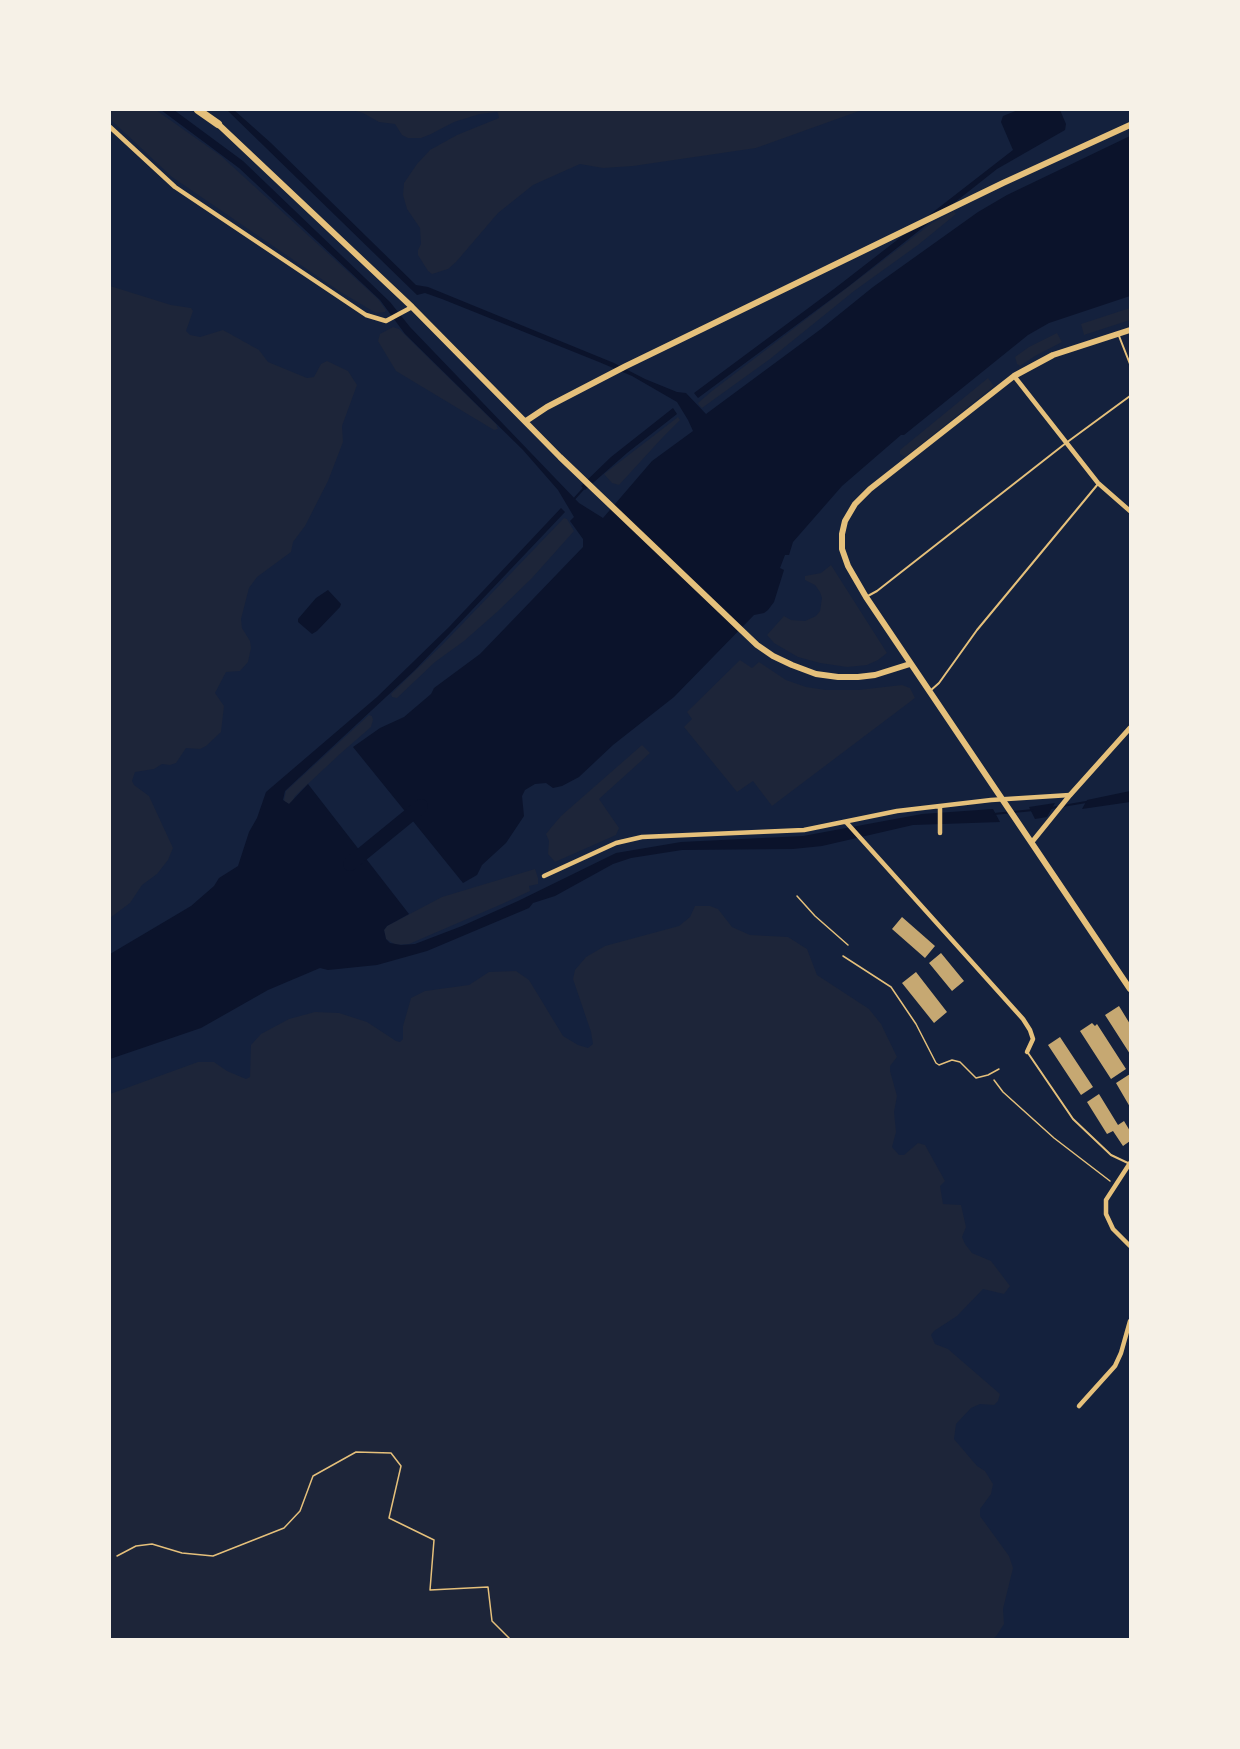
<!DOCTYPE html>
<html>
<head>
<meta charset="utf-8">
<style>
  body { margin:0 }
  #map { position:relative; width:1240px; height:1749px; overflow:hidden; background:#14213d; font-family:Literata,serif }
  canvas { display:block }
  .frame { position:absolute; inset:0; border:111px solid #f6f1e7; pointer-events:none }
</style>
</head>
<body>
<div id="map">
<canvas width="1240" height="1749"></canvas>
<div class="frame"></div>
</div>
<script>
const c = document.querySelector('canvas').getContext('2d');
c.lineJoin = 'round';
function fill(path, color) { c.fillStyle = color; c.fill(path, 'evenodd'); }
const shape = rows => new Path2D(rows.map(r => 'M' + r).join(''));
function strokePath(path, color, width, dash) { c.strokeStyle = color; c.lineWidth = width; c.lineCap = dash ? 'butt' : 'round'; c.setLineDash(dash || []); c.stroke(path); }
const green = shape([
  [110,110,156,110,221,156,378,299,386,310,385,312,376,313,339,291,172,177,110,119],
  [352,110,862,110,756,148,633,166,603,168,580,164,533,185,498,213,456,262,448,269,432,274,428,271,418,255,418,250,421,244,420,228,407,209,403,195,404,183,417,164,430,150,457,135,499,118,498,113,497,112,480,114,454,122,431,134,421,138,408,138,402,135,395,124,379,122,363,113],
  [954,211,956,214,918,245,854,291,770,359,702,408,699,405,698,403,712,391,932,223],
  [110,286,171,305,191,308,193,311,186,331,190,335,200,337,223,330,259,350,268,362,307,378,314,377,321,364,327,361,348,371,357,385,342,426,343,442,328,481,305,526,293,542,291,552,257,577,249,588,241,619,242,628,250,641,251,648,248,662,240,671,226,672,215,693,224,706,221,732,206,746,200,749,186,748,176,763,170,765,162,764,154,769,135,772,132,781,134,785,149,796,173,848,168,860,157,874,142,885,130,903,110,918],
  [1130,308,1130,320,1084,335,1081,324],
  [393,327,399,329,496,424,498,429,494,430,396,371,378,341,380,334],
  [1057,333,1062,342,1035,356,1020,366,1017,364,1015,357,1029,347],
  [988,378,994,386,905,457,900,454,900,450],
  [678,417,680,420,663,437,619,485,612,483,604,474],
  [564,518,567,519,574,531,532,578,497,612,464,641,435,662,397,698,392,697,391,694,443,644],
  [831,565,887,653,878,660,867,665,847,667,820,663,798,657,774,643,767,635,784,616,791,620,805,621,816,616,820,611,822,598,820,592,815,585,805,580,805,576,821,573],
  [740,660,752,668,759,662,786,680,806,687,826,690,858,690,902,685,910,688,915,698,772,806,753,781,737,792,684,727,692,719,687,712],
  [369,715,372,716,373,720,371,727,341,753,295,796,292,802,289,804,285,802,284,800,286,791],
  [642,745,650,753,599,799,619,828,616,835,555,862,548,854,549,841,546,834,550,829,561,816],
  [535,869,538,878,538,884,529,886,530,891,502,904,409,944,396,945,386,939,384,930,387,926,442,897],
  [695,906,710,906,718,909,732,927,750,935,788,937,807,949,817,975,869,1009,881,1024,897,1057,890,1066,890,1071,897,1096,894,1112,896,1132,892,1147,899,1155,904,1155,918,1143,925,1145,945,1181,940,1186,943,1204,961,1205,966,1227,962,1237,965,1244,972,1253,991,1261,1010,1286,1004,1294,983,1289,957,1316,934,1331,931,1335,935,1344,948,1349,1000,1394,998,1401,994,1405,980,1404,971,1408,956,1424,954,1439,977,1466,985,1471,993,1484,991,1494,980,1509,980,1516,1009,1556,1013,1568,1003,1609,1004,1624,997,1635,992,1640,110,1639,110,1094,198,1062,214,1062,227,1071,246,1079,250,1077,251,1045,261,1034,289,1019,315,1012,339,1013,367,1022,396,1041,400,1042,403,1039,403,1026,411,998,425,991,469,985,489,972,516,971,529,980,563,1036,578,1045,588,1048,593,1044,591,1032,573,979,575,970,586,957,605,946,679,926,690,917]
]);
const water = shape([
  [161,110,174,110,243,161,390,302,410,327,579,503,603,518,652,461,693,431,688,420,677,402,632,376,599,362,442,299,425,293,417,295,227,110,234,110,271,143,416,285,428,287,614,363,645,379,677,392,686,393,706,414,821,329,873,287,978,212,1007,195,1130,136,1130,296,1049,323,1028,335,904,435,901,435,842,486,793,542,789,555,785,555,780,568,784,570,774,602,768,610,764,613,754,615,674,697,613,745,579,777,562,786,553,788,546,783,535,784,525,790,522,796,524,816,506,843,482,865,477,875,463,883,353,747,380,728,404,717,431,694,434,688,480,654,583,547,583,539,570,521,574,517,558,490,523,450,405,334,380,300,239,168],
  [1018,110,1060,110,1066,124,1065,130,997,169,849,286,698,398,694,393,834,289,1013,150,1001,122,1003,116],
  [673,408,677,414,627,453,585,490,581,486,611,457],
  [561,508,565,512,415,670,285,791,283,800,289,804,308,784,409,914,387,926,384,930,386,939,390,943,401,945,415,944,462,926,518,901,616,853,681,842,803,836,922,814,993,809,1000,822,913,825,822,846,793,849,682,850,631,858,613,864,555,896,533,903,529,908,427,951,377,965,328,970,320,968,268,990,201,1028,110,1059,110,954,191,906,214,886,219,878,238,866,249,832,257,818,266,792,377,697,449,627],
  [328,590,341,604,340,607,317,631,312,634,298,622,298,619,316,598],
  [1130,791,1130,802,1082,809,1087,800],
  [1055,803,1047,817,1035,819,1029,807]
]);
const stream = shape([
  [575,498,585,487],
  [1051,808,1086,802],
  [994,814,1033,810]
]);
const river = shape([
  [350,864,421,806]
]);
const building = shape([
  [902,917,935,946,925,958,892,929],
  [941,953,964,981,952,991,929,963],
  [916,972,947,1012,934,1023,902,983],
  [1119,1006,1130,1024,1130,1054,1105,1015],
  [1092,1023,1095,1026,1097,1024,1126,1069,1111,1079,1080,1031],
  [1060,1037,1093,1087,1081,1095,1048,1045],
  [1130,1074,1130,1107,1116,1083],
  [1099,1094,1118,1125,1124,1121,1130,1131,1130,1141,1123,1146,1113,1131,1107,1134,1087,1102]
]);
const path = shape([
  [797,896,815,916,848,945],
  [843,956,891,987,916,1024,936,1063,939,1065,952,1060,960,1062,976,1078,988,1075,999,1069],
  [994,1080,1003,1092,1054,1138,1110,1181],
  [117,1556,136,1546,152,1544,182,1553,213,1556,284,1528,300,1511,313,1476,356,1452,391,1453,401,1466,389,1518,434,1540,430,1590,488,1587,492,1621,511,1640]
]);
const service = shape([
  [1119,336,1130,364],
  [866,597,877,591,1066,443,1130,396],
  [930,691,939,683,977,630,1098,484],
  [1028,1053,1073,1119,1111,1155,1130,1164]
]);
const minor = shape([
  [110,127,175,187,366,315,386,321,412,307],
  [1014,376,1098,483,1130,511],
  [846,822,1023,1019,1030,1030,1033,1039,1027,1052],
  [940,833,940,807],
  [544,876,616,843,642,837,804,830,897,811,991,800,1070,795],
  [1130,1163,1106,1200,1106,1214,1113,1229,1130,1246],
  [1079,1406,1115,1366,1121,1353,1130,1321]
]);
const tertiary = shape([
  [1032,842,1070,795,1130,728]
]);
const secondary = shape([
  [218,124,412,307,560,457,757,645,773,656,792,665,816,674,838,677,858,677,875,675,910,664],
  [1130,330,1053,355,1014,376,870,489,855,504,845,521,842,534,842,549,848,566,866,597,1130,989],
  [526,421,547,407,626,366,1003,183,1130,125]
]);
const motorway = shape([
  [198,110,218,124]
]);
fill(green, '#1d2539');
fill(water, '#0b132b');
strokePath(stream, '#0b132b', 2);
strokePath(river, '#0b132b', 14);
fill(building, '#c6a872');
strokePath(path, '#e5c07b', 1.5);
strokePath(service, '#e5c07b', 2);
strokePath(minor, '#e5c07b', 4.5);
strokePath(tertiary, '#e5c07b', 5);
strokePath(secondary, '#e5c07b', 6);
strokePath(motorway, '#e5c07b', 8);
</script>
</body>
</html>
